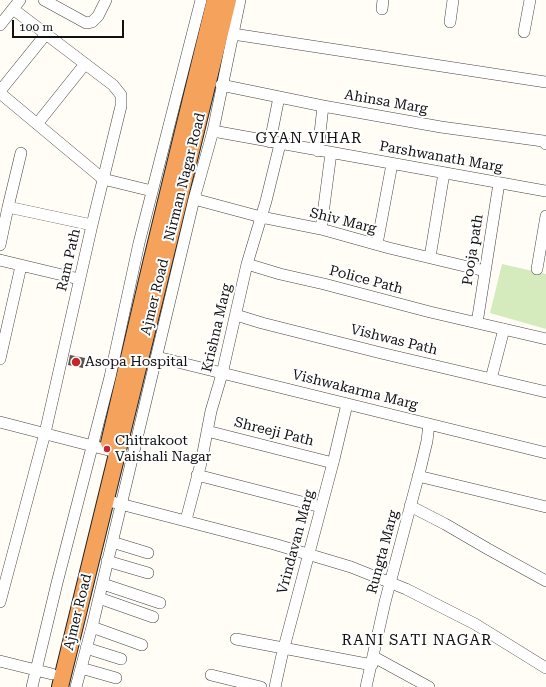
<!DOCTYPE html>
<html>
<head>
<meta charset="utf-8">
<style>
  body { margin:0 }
  #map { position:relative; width:546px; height:687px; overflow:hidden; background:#fffdf5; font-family:"Roboto Serif",serif }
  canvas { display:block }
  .scale { position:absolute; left:12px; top:20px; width:112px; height:18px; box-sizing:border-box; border:2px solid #111; border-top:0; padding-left:5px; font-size:12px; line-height:14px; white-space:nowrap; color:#111; -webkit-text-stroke:3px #fff; paint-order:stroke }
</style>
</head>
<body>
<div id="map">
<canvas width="546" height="687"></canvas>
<div class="scale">100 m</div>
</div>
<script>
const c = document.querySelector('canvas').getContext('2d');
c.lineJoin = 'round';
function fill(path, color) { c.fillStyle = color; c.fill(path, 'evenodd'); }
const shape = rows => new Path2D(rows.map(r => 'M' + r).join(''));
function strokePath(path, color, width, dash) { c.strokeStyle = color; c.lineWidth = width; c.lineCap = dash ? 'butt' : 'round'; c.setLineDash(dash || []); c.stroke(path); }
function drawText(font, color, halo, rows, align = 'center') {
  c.font = font + ' "Roboto Serif",serif'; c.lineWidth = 4; c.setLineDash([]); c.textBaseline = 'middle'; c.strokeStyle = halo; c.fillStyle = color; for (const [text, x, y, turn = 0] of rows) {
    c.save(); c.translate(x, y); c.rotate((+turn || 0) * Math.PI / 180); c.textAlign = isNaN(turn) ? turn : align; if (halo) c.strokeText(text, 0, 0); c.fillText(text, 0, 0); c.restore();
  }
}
const green = shape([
  [502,264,546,274,546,329,490,313]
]);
const building = shape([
  [70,355,85,358,83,368,68,365]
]);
const minor = shape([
  [44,0,86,23,92,22,98,16,106,0],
  [382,9,383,0],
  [450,22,453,0],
  [0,25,20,0],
  [524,32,530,0],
  [233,34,546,82],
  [221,85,323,106,441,127,543,141,546,144],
  [0,91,46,34],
  [0,93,103,179,152,191],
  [37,124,85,64],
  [213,131,546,191],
  [270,142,279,97],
  [318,151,323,106],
  [194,199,261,217,321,229,389,248,485,271],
  [8,207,21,153],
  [321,229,331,153],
  [377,244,392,164],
  [0,245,8,207,92,225],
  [430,257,444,173],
  [0,260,79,279],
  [247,264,280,274,324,284,430,312,546,339],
  [537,269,546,216],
  [236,315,262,323,381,353,546,392],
  [477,323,499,183],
  [157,357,546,453],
  [0,359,21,266],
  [491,379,504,329],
  [0,422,116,452],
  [207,431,333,463],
  [197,475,321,507],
  [418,476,546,507],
  [105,500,274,544,351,567,406,589,475,624,546,668],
  [410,506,445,524,488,549,546,581],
  [186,520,201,463,211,411,222,374,247,264,266,201,280,144],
  [112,542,148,553],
  [107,561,148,573],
  [103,584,160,603],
  [99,598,153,617],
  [0,602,45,433,92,225,121,106,121,95,113,85,13,9],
  [92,627,142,645],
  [236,639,372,665],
  [86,648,121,659],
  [374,657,429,687],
  [0,661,52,674],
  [81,668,116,678],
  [211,675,261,687],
  [32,687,57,583,110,377,139,243,201,0],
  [76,687,92,627,194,199,213,131,240,0],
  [275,687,282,655,334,459,347,404],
  [366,687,385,602,420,470,427,441,429,424]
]);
const highway = shape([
  [109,443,152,259,215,0],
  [60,687,228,0]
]);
const markers = [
  [76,362,5,"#c4262e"],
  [107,449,4,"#c4262e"]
];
const streetNames = [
  ["Ahinsa Marg",386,102,10],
  ["Parshwanath Marg",441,157,10],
  ["Nirman Nagar Road",185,177,-76],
  ["Shiv Marg",343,221,14],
  ["Pooja path",473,250,-81],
  ["Ram Path",69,260,-77],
  ["Police Path",366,280,15],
  ["Ajmer Road",155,297,-76],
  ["Krishna Marg",217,328,-77],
  ["Vishwas Path",394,340,14],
  ["Vishwakarma Marg",355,390,14],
  ["Shreeji Path",274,432,14],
  ["Vrindavan Marg",296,542,-75],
  ["Rungta Marg",383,552,-75],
  ["Ajmer Road",78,612,-76]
];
const poiNames = [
  ["Asopa Hospital",85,362],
  ["Chitrakoot",115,441],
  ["Vaishali Nagar",115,457]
];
const neighbourhoodNames = [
  ["GYAN VIHAR",309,139],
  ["RANI SATI NAGAR",417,641]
];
fill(green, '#d5ebbd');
fill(building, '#5a524d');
strokePath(minor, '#444', 12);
strokePath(highway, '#222', 18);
strokePath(minor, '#fff', 11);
strokePath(highway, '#f5a25d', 16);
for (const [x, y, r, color] of markers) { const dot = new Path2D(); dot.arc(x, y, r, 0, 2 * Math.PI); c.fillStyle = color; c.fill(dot); strokePath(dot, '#fff', 1.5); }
drawText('14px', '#111', '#fff', streetNames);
drawText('14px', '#111', '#fff', poiNames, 'left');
c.letterSpacing = '1px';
drawText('15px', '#111', '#fff', neighbourhoodNames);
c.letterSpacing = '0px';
</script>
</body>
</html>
